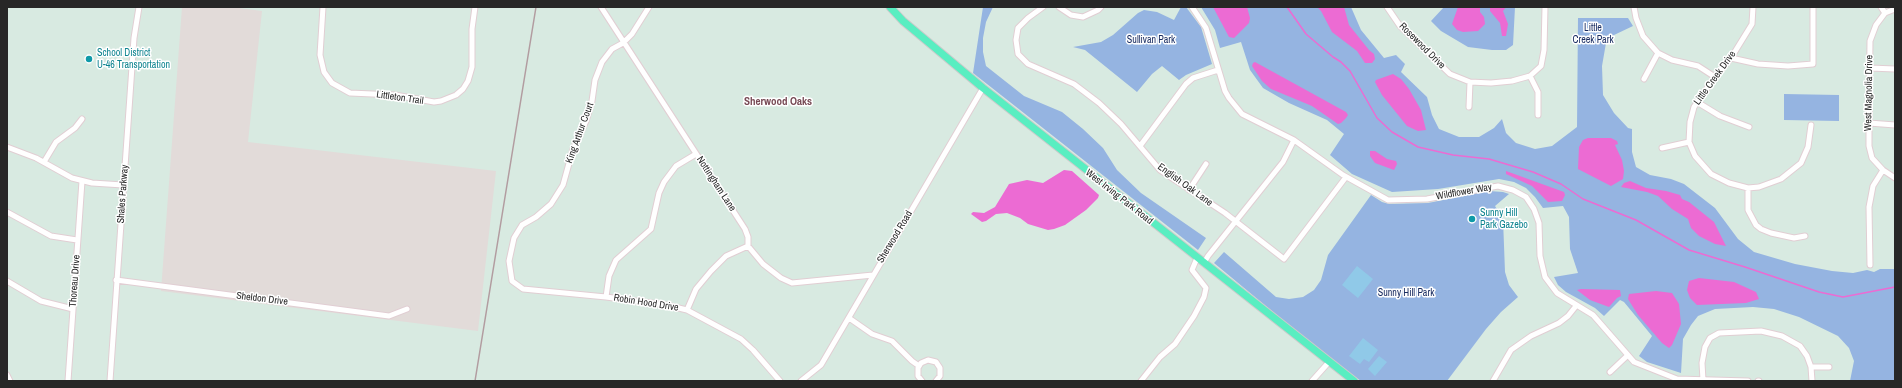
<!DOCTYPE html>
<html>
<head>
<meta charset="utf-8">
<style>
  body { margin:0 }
  #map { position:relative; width:1902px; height:388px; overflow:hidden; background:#d8eae1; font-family:"Archivo Narrow",sans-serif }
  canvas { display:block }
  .frame { position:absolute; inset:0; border:8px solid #272727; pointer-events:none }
</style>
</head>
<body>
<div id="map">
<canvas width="1902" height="388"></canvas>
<div class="frame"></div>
</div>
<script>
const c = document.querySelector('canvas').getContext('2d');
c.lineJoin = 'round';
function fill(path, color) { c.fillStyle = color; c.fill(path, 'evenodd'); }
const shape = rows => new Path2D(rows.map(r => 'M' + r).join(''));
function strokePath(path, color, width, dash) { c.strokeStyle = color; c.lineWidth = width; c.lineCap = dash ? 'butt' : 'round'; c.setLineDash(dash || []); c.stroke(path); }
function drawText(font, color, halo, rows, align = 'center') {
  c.font = font + ' "Archivo Narrow",sans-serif'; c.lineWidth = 3; c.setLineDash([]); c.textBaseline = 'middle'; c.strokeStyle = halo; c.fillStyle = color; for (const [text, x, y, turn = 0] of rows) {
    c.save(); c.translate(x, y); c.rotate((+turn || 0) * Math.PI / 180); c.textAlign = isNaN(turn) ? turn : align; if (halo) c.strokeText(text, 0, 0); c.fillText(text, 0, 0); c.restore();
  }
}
const industrial = shape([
  [182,7,232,7,262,11,248,142,496,171,478,331,161,291]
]);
const green = shape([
  [983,7,993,7,986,22,983,38,983,52,986,66,1024,96,1062,112,1083,129,1103,148,1117,170,1141,193,1206,238,1198,250,973,73],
  [1181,7,1186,7,1201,27,1212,64,1186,75,1179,80,1162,66,1152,74,1137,92,1085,50,1073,47,1101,42,1113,35,1138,13,1144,10,1157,12,1174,20],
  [1201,7,1351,7,1361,30,1384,58,1396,55,1405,64,1401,72,1427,97,1432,115,1439,129,1459,137,1479,137,1494,128,1502,119,1506,133,1516,143,1535,149,1552,146,1577,127,1578,18,1628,18,1633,26,1614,35,1606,43,1602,66,1603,95,1614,113,1628,128,1632,129,1632,152,1636,167,1650,175,1671,179,1684,184,1715,208,1738,239,1754,252,1795,264,1832,271,1853,273,1867,270,1874,272,1880,269,1895,269,1895,381,1850,381,1854,361,1849,348,1838,336,1799,317,1774,309,1753,307,1715,309,1698,316,1691,325,1683,339,1681,373,1647,362,1639,356,1652,336,1624,302,1620,300,1604,316,1595,308,1566,292,1558,285,1554,277,1578,273,1570,249,1569,217,1563,206,1543,208,1535,197,1526,188,1514,182,1499,179,1438,189,1392,192,1352,174,1330,155,1344,134,1327,120,1289,103,1263,88,1250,70,1241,42,1220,48,1215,30],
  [1444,7,1515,7,1513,45,1506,50,1492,50,1468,47,1441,31,1431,21],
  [1784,94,1839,95,1839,121,1784,120],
  [1489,191,1503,192,1509,194,1495,206,1503,219,1505,272,1509,285,1518,297,1501,312,1486,329,1447,381,1361,381,1331,360,1214,263,1224,252,1276,297,1289,299,1303,297,1314,290,1321,280,1328,255,1371,195,1382,202,1389,204,1428,203]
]);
const pitch = shape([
  [1357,266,1373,279,1358,298,1342,285],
  [1363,338,1378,350,1369,362,1364,359,1360,364,1349,356],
  [1379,356,1387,362,1375,376,1368,369]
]);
const water = shape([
  [1213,7,1247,7,1250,18,1249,23,1234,38,1229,37],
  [1317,7,1344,7,1349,25,1369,50,1374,54,1375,59,1372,63,1365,63,1357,51,1332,32,1321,11],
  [1458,7,1480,7,1480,12,1484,17,1485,24,1478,31,1463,32,1457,30,1452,24],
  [1490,7,1506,7,1503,11,1508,24,1506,36,1502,36,1500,23,1490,11],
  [1255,62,1346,112,1348,115,1346,118,1341,123,1338,124,1312,106,1271,89,1262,81,1252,66,1253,63],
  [1393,74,1401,79,1409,89,1421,110,1426,130,1418,131,1407,126,1382,95,1375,82,1376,80],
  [1611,138,1617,141,1618,144,1615,145,1622,160,1624,171,1623,179,1611,186,1578,169,1579,147,1583,140,1588,138],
  [1370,151,1375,151,1387,159,1396,161,1397,164,1394,170,1375,163,1370,156],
  [1064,170,1072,171,1099,195,1098,198,1086,210,1065,225,1054,229,1048,230,1028,224,1020,218,1007,213,996,214,986,221,982,222,971,214,973,212,984,213,995,207,1009,184,1027,180,1043,183],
  [1506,171,1564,192,1565,195,1562,201,1548,202,1532,186,1506,174],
  [1630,181,1646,188,1666,191,1680,195,1682,199,1689,202,1714,222,1726,246,1715,244,1699,236,1691,228,1688,219,1672,209,1658,196,1647,192,1621,187,1624,183],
  [1699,278,1734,282,1756,292,1759,299,1746,303,1697,305,1690,298,1687,290,1689,281],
  [1581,289,1620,290,1621,296,1617,298,1609,307,1590,300,1577,290],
  [1656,291,1672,293,1679,304,1681,324,1672,345,1669,348,1662,343,1638,315,1628,299,1629,294]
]);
const stream = shape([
  [1287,7,1306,34,1333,57,1341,62,1350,71,1377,118,1392,132,1418,147,1453,155,1489,159,1533,172,1561,184,1583,199,1636,220,1689,250,1745,267,1819,292,1843,297,1895,287]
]);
const minor = shape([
  [323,7,320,55,324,72,332,83,350,93,395,95,434,102,441,101,456,95,463,89,468,81,472,67,472,29,475,7],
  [601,7,745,229,748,237,748,246,763,264,781,278,792,283,873,275],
  [649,7,632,34,623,43,612,49,602,62,595,80,592,101,586,121,573,149,563,185,551,204,536,217,522,225,514,238,509,261,512,281,523,289,606,297,666,305,687,310,741,339,753,350,780,381],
  [1043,7,1028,18,1018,28,1016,40,1018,54,1028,64,1074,84,1099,103,1121,124,1160,170,1225,213,1284,259,1346,177],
  [1059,7,1071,15,1083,17,1098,10,1101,7],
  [1192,7,1206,28,1225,91,1229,98,1242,114,1294,140,1343,175,1388,200,1427,199,1498,186,1513,190,1526,197,1534,209,1539,223,1540,256,1545,277,1557,293,1593,315,1634,362,1677,379,1748,381],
  [1387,7,1400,26,1450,74,1470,82,1491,83,1512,81,1530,76,1541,66,1544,50,1545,7],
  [1634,7,1636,18,1643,36,1658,53,1672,60,1698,66,1715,77],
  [1753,7,1752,24,1731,58,1715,77,1694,107,1690,122,1689,142,1695,156,1711,174,1729,183,1748,188,1759,187,1781,179,1801,163,1808,147,1811,125],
  [1881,7,1885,13],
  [1895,9,1885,13,1876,25,1870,41,1869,133,1869,146,1872,158,1883,170,1895,178],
  [1731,58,1758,64,1788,66,1813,64,1813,7],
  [1870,68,1895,69],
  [1530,76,1538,92,1538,115],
  [1644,79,1658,53],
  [1697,102,1720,116,1749,127],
  [1469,107,1470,82],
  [1869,123,1895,125],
  [1140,146,1186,84,1193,78,1218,70],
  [7,147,36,158,72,178,92,183,123,185],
  [1662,148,1689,142],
  [44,162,56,142,75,128,82,119],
  [1748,188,1748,210,1756,225,1761,229,1771,233,1794,238,1805,236],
  [1189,190,1206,164],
  [7,212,51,236,77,240],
  [1204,263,1208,256,1283,162,1294,140],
  [1870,265,1869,207,1873,186,1883,170],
  [116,280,389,316,407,309],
  [7,281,41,301,73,309],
  [606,297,609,276,616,260,651,229,659,193,664,182,676,166,696,154],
  [687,310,696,289,711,271,726,256,748,246],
  [849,318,872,334,892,341,912,361,919,366],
  [1811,367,1829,367],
  [1610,372,1628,355],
  [7,375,10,381],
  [1703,380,1702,363,1705,347,1710,338,1719,333,1761,331,1782,336,1800,346,1807,356,1811,367,1812,381],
  [68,381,82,181],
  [110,381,134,38,139,7],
  [801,381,821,365,983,88],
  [922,381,918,376,918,368,921,363,928,360,936,362,940,368,940,376,936,381],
  [1141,381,1160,357,1175,344,1194,316,1204,297,1206,288,1192,270,1197,258],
  [1312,381,1329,362],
  [1493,381,1511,350,1531,336,1559,323,1568,316,1576,306],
  [1758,381,1759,381]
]);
const major = shape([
  [890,7,903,21,983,88,1354,381]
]);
const rail = shape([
  [475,381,536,7]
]);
const markers = [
  [89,59,4,"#0f9aa8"],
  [1472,219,4,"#0f9aa8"]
];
const parkNames = [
  ["Little",1593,28],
  ["Creek Park",1593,40],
  ["Sullivan Park",1151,40],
  ["Sunny Hill Park",1406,293]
];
const streetNames = [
  ["Rosewood Drive",1422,46,45],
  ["Little Creek Drive",1715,78,-54],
  ["West Magnolia Drive",1869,93,-89],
  ["Littleton Trail",400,98,8],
  ["King Arthur Court",580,133,-70],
  ["Nottingham Lane",716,184,57],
  ["English Oak Lane",1185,185,36],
  ["Wildflower Way",1464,192,-10],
  ["Shales Parkway",123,194,-86],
  ["West Irving Park Road",1119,197,38],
  ["Sherwood Road",895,237,-59],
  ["Thoreau Drive",75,281,-86],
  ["Sheldon Drive",262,299,7],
  ["Robin Hood Drive",646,303,9]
];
const cultureNames = [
  ["School District",97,53],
  ["U-46 Transportation",97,65],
  ["Sunny Hill",1480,213],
  ["Park Gazebo",1480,225]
];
const neighbourhoodNames = [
  ["Sherwood Oaks",778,102]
];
fill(industrial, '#e2dbd9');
fill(green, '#95b4e1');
fill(pitch, '#90c9e8');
fill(water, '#ec6bd3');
strokePath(stream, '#ec6bd3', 1.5);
strokePath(minor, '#e1ced3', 7);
strokePath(major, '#cbcbcb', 9);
strokePath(minor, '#fff', 5);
strokePath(major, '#59eec1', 7);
strokePath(rail, '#b29ca0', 1.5);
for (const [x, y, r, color] of markers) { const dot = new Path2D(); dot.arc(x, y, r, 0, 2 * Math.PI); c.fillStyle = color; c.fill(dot); strokePath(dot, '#fff', 1.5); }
drawText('10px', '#1a2d62', '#fff', parkNames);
drawText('10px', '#272727', '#fff', streetNames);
drawText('10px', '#0d838f', '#fff', cultureNames, 'left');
drawText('bold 11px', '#774954', '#fff', neighbourhoodNames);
</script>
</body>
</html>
